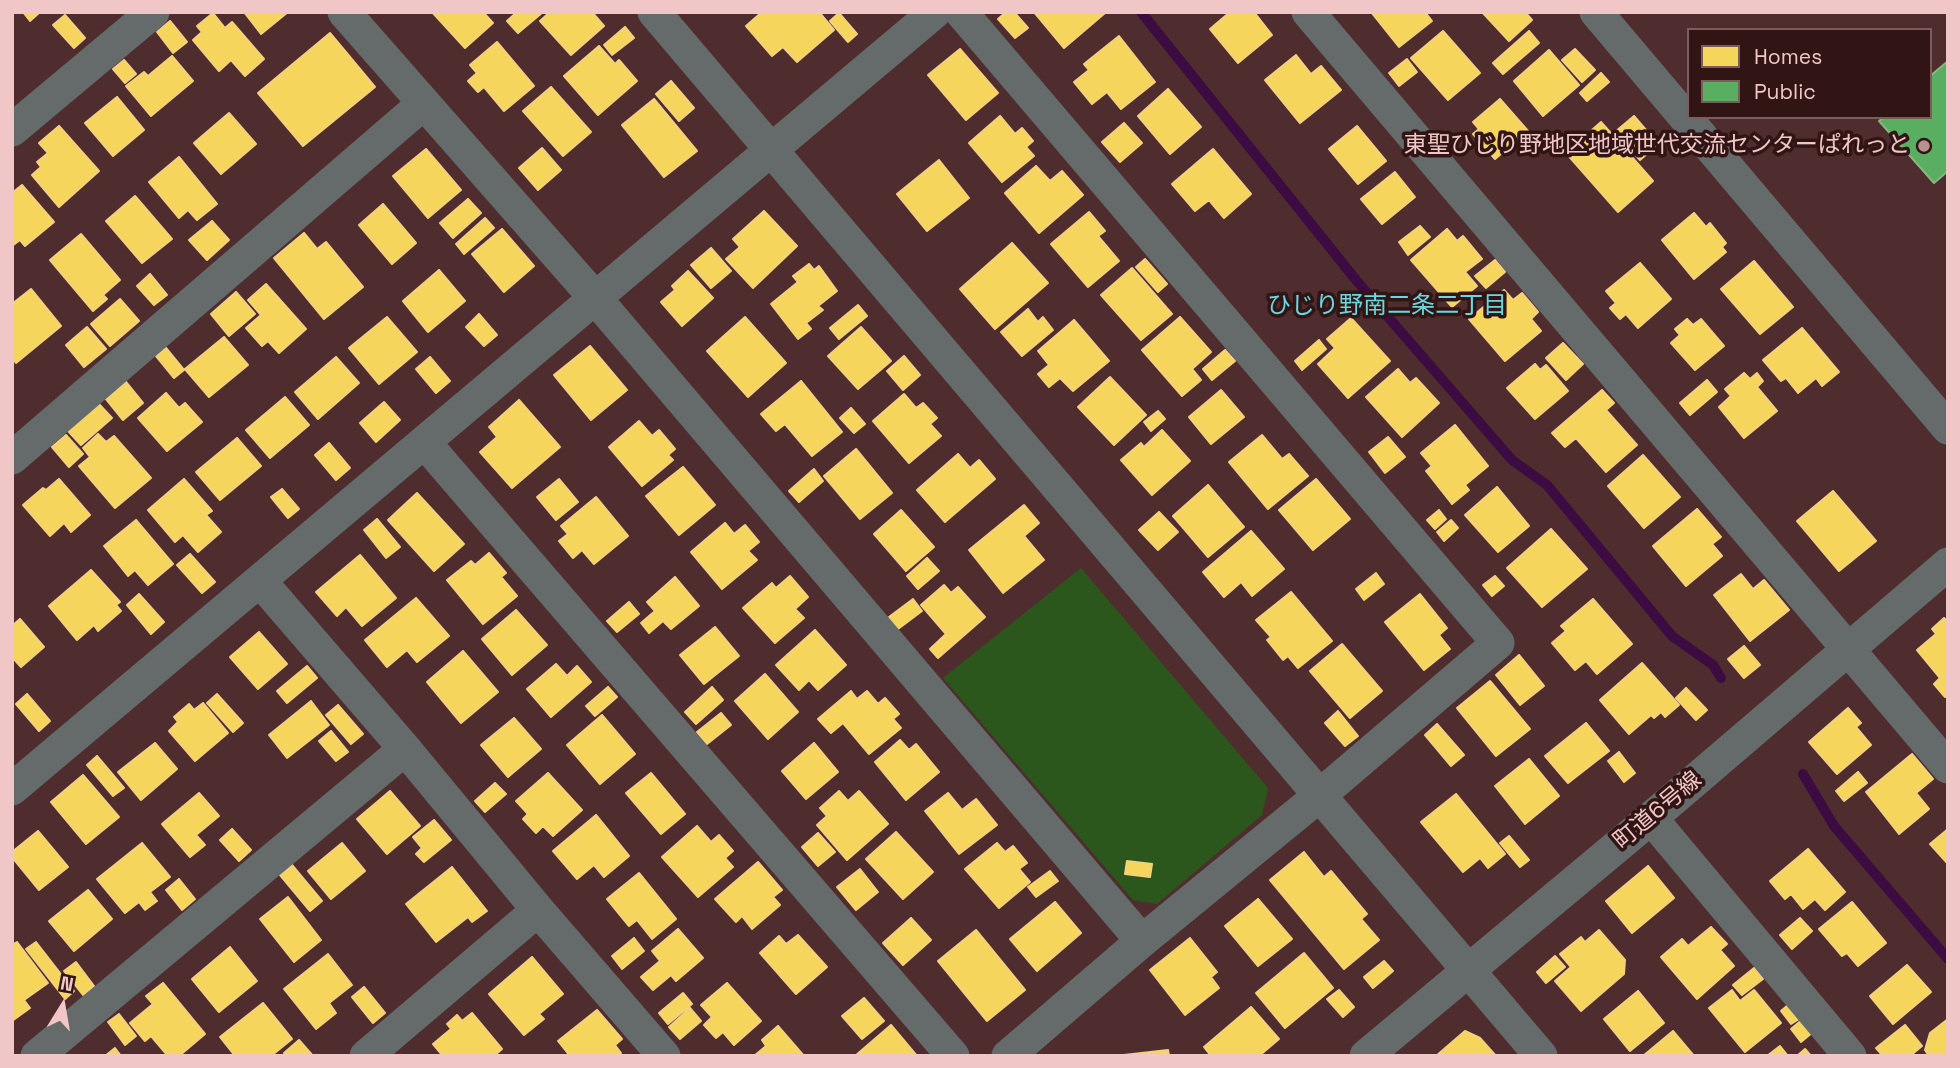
<!DOCTYPE html>
<html>
<head>
<meta charset="utf-8">
<style>
  body { margin:0 }
  #map { position:relative; width:1960px; height:1068px; overflow:hidden; background:#4f2d2e; font-family:"Space Grotesk",sans-serif }
  canvas { display:block }
  .frame { position:absolute; inset:0; border:14px solid #f0c7c6; pointer-events:none }
  .legend { position:absolute; left:1687px; top:28px; width:245px; height:91px; box-sizing:border-box; background:#311515; border:2px solid #7d5c5c; margin:0; padding:9px 12px; list-style:none; font-size:21px; color:#f0c7c6 }
  .legend li { display:flex; align-items:center; gap:14px; height:35px }
  .legend b { width:35px; border:2px solid #7d5c5c }
  .north { position:absolute; left:28px; top:970px; width:70px; height:70px; -webkit-text-stroke:5px #311515; paint-order:stroke; rotate:11deg; font-size:19px; font-weight:700; line-height:28px; text-align:center; color:#f0c7c6 }
  .north::after { content:''; display:block; margin:auto; width:24px; height:32px; background:#f0c7c6; clip-path:polygon(50% 0,100% 100%,50% 72%,0 100%) }
</style>
</head>
<body>
<div id="map">
<canvas width="1960" height="1068"></canvas>
<div class="frame"></div>
<ul class="legend">
<li><b style="height:19px;background:#f6d55c"></b>Homes</li>
<li><b style="height:19px;background:#5aae61"></b>Public</li>
</ul>
<div class="north">N</div>
</div>
<script>
const c = document.querySelector('canvas').getContext('2d');
c.lineJoin = 'round';
function fill(path, color) { c.fillStyle = color; c.fill(path, 'evenodd'); }
const shape = rows => new Path2D(rows.map(r => 'M' + r).join(''));
function strokePath(path, color, width, dash) { c.strokeStyle = color; c.lineWidth = width; c.lineCap = dash ? 'butt' : 'round'; c.setLineDash(dash || []); c.stroke(path); }
function drawText(font, color, halo, rows, align = 'center') {
  c.font = font + ' "Space Grotesk","Noto Sans JP",sans-serif'; c.lineWidth = 7; c.setLineDash([]); c.textBaseline = 'middle'; c.strokeStyle = halo; c.fillStyle = color; for (const [text, x, y, turn = 0] of rows) {
    c.save(); c.translate(x, y); c.rotate((+turn || 0) * Math.PI / 180); c.textAlign = isNaN(turn) ? turn : align; if (halo) c.strokeText(text, 0, 0); c.fillText(text, 0, 0); c.restore();
  }
}
const green = shape([
  [1081,568,1268,788,1262,815,1157,904,1133,900,943,678]
]);
const homes = shape([
  [23,12,40,12,30,21,23,12],
  [244,12,288,12,261,34,244,12],
  [432,12,483,12,493,23,465,48,432,12],
  [517,12,543,12,518,33,507,21,517,12],
  [550,12,592,12,604,26,571,55,540,21,550,12],
  [762,12,819,12,834,30,797,62,783,47,772,56,746,26,762,12],
  [1006,12,1014,12,1028,28,1015,38,998,19,1006,12],
  [1034,12,1104,12,1105,13,1064,48,1034,12],
  [1230,12,1254,12,1272,35,1238,63,1210,29,1230,12],
  [1371,12,1425,12,1432,21,1399,47,1371,12],
  [1482,12,1525,12,1532,20,1509,41,1482,12],
  [213,13,225,28,232,22,264,59,245,76,231,60,219,71,193,40,202,32,197,26,213,13],
  [839,13,857,34,848,42,830,21,839,13],
  [65,15,85,38,74,48,53,25,65,15],
  [170,21,187,42,173,53,157,32,170,21],
  [625,27,634,38,612,55,604,45,625,27],
  [1443,31,1480,73,1448,100,1411,58,1443,31],
  [1529,31,1539,43,1503,74,1493,63,1529,31],
  [330,33,375,87,303,146,258,93,330,33],
  [1119,36,1155,82,1121,109,1107,92,1092,104,1074,82,1089,70,1084,64,1119,36],
  [497,42,534,86,504,111,484,87,478,92,468,81,477,73,470,65,497,42],
  [599,46,615,64,619,60,637,81,598,115,564,76,599,46],
  [960,49,998,93,966,120,928,75,960,49],
  [1575,49,1595,70,1582,82,1562,60,1575,49],
  [1549,50,1579,85,1543,116,1514,81,1549,50],
  [1296,55,1311,74,1321,66,1341,90,1300,123,1265,80,1296,55],
  [172,56,193,81,151,116,126,86,144,72,148,76,172,56],
  [1407,59,1417,72,1399,86,1389,73,1407,59],
  [124,60,136,74,125,83,113,69,124,60],
  [1601,73,1609,82,1587,101,1580,93,1601,73],
  [671,81,694,108,679,121,656,94,671,81],
  [551,87,591,132,563,156,523,111,551,87],
  [1168,89,1201,127,1170,154,1138,116,1168,89],
  [117,97,144,130,113,156,85,123,117,97],
  [654,99,697,151,664,177,622,125,654,99],
  [1500,99,1528,131,1495,159,1473,134,1479,129,1473,122,1500,99],
  [229,113,256,144,221,174,194,143,229,113],
  [1000,116,1015,134,1022,128,1033,141,1026,147,1034,156,1002,182,969,143,1000,116],
  [1634,116,1658,144,1640,160,1615,132,1634,116],
  [1601,122,1653,181,1618,212,1566,153,1601,122],
  [1124,123,1142,143,1120,162,1102,142,1124,123],
  [59,126,99,171,59,207,32,175,41,167,37,162,48,153,39,143,59,126],
  [1357,126,1386,161,1358,184,1329,149,1357,126],
  [542,148,561,170,538,190,519,168,542,148],
  [426,149,461,190,428,218,393,176,426,149],
  [1213,149,1251,194,1224,218,1209,200,1195,211,1172,184,1213,149],
  [179,157,217,204,197,220,188,210,179,218,149,182,179,157],
  [939,160,969,198,927,231,897,194,939,160],
  [1036,166,1050,181,1062,171,1083,195,1039,233,1005,193,1036,166],
  [1395,172,1415,197,1382,224,1361,199,1395,172],
  [22,185,54,222,25,246,20,240,12,246,12,193,22,185],
  [135,196,172,239,142,263,106,221,135,196],
  [468,199,481,213,453,238,440,223,468,199],
  [383,204,416,243,392,264,359,225,383,204],
  [764,211,797,246,753,288,726,259,740,247,733,239,764,211],
  [1089,212,1105,231,1098,236,1119,261,1088,287,1051,244,1089,212],
  [1694,213,1706,227,1710,223,1726,243,1722,247,1726,252,1694,279,1662,240,1694,213],
  [485,218,494,228,464,254,456,244,485,218],
  [212,221,229,240,207,260,189,240,212,221],
  [1420,226,1430,237,1408,255,1399,242,1420,226],
  [502,229,534,266,504,292,472,254,502,229],
  [1447,229,1457,241,1463,236,1482,259,1465,272,1477,286,1452,307,1411,260,1447,229],
  [304,233,317,249,326,242,363,287,324,319,274,258,304,233],
  [81,234,120,280,103,295,107,299,93,311,50,260,81,234],
  [1012,243,1048,283,995,329,960,289,1012,243],
  [711,248,731,271,711,288,691,265,711,248],
  [1145,259,1167,284,1158,292,1136,267,1145,259],
  [1495,260,1505,272,1486,288,1475,276,1495,260],
  [1754,261,1793,307,1760,334,1721,289,1754,261],
  [1640,263,1671,299,1638,328,1626,314,1620,319,1610,308,1616,303,1606,291,1640,263],
  [809,264,814,270,819,266,837,291,818,306,823,310,806,323,811,329,798,339,771,304,798,282,793,276,809,264],
  [1132,268,1172,314,1141,340,1101,295,1132,268],
  [439,270,465,301,428,332,403,301,439,270],
  [688,271,713,298,682,326,661,302,675,290,672,286,688,271],
  [150,274,167,295,154,305,137,286,150,274],
  [266,284,306,329,279,353,268,341,262,346,246,328,261,315,248,300,266,284],
  [31,289,61,326,16,363,12,358,12,304,31,289],
  [1504,290,1513,300,1522,293,1538,312,1531,319,1541,331,1505,361,1469,319,1504,290],
  [236,292,255,314,229,336,211,314,236,292],
  [120,299,139,321,110,346,91,324,120,299],
  [858,305,867,316,839,339,830,328,858,305],
  [1028,309,1038,322,1043,317,1053,330,1022,356,1001,332,1028,309],
  [479,314,497,335,484,346,466,327,479,314],
  [387,317,417,352,379,384,349,348,387,317],
  [745,317,786,363,748,397,707,351,745,317],
  [1180,317,1211,352,1192,369,1201,380,1182,396,1142,350,1180,317],
  [1351,318,1390,361,1348,398,1318,364,1335,348,1327,339,1351,318],
  [1687,319,1693,325,1701,319,1724,346,1695,370,1671,343,1680,335,1675,329,1687,319],
  [1074,320,1109,361,1073,391,1060,378,1049,387,1038,374,1049,365,1038,351,1074,320],
  [87,327,106,349,84,367,66,345,87,327],
  [861,327,891,361,858,389,828,356,861,327],
  [1802,328,1839,372,1822,386,1816,378,1798,393,1786,378,1781,381,1763,360,1802,328],
  [224,337,248,365,209,397,185,369,224,337],
  [1319,340,1326,349,1302,370,1295,361,1319,340],
  [1563,343,1583,364,1566,380,1546,358,1563,343],
  [590,346,627,390,591,420,554,375,590,346],
  [166,348,184,370,174,378,156,356,166,348],
  [1225,350,1235,361,1212,380,1203,369,1225,350],
  [904,356,920,375,903,390,887,371,904,356],
  [336,357,359,383,318,419,295,392,336,357],
  [430,357,450,381,436,393,416,369,430,357],
  [1535,364,1540,370,1546,365,1568,391,1535,419,1507,388,1535,364],
  [1398,369,1410,383,1416,378,1439,403,1402,437,1366,397,1398,369],
  [1744,373,1750,379,1757,373,1763,381,1757,387,1777,411,1744,438,1719,407,1731,396,1725,389,1744,373],
  [1110,377,1146,415,1114,445,1078,407,1110,377],
  [1707,380,1717,392,1690,415,1680,403,1707,380],
  [801,381,842,432,812,456,785,424,776,431,761,414,801,381],
  [126,382,143,403,123,420,106,399,126,382],
  [1221,390,1244,417,1211,444,1189,417,1221,390],
  [1602,390,1614,403,1606,410,1637,445,1606,472,1576,438,1565,447,1552,433,1602,390],
  [166,393,179,408,185,403,202,422,167,451,138,418,166,393],
  [904,394,916,408,923,403,937,418,930,424,941,436,909,463,873,421,904,394],
  [285,397,309,425,270,458,246,430,285,397],
  [519,400,560,447,512,488,480,452,497,437,489,427,519,400],
  [384,402,400,420,376,442,360,423,384,402],
  [99,404,112,418,81,445,68,431,99,404],
  [851,408,865,424,854,433,840,418,851,408],
  [1158,411,1165,419,1151,431,1144,422,1158,411],
  [639,421,652,436,659,430,675,449,668,455,673,460,642,486,609,447,639,421],
  [1455,425,1488,466,1465,485,1469,490,1452,504,1426,471,1432,466,1421,453,1455,425],
  [1162,430,1190,461,1152,495,1121,460,1141,443,1144,447,1162,430],
  [98,434,106,442,114,436,151,478,115,508,79,466,90,457,83,448,98,434],
  [66,435,83,454,69,467,52,447,66,435],
  [1262,435,1282,459,1289,454,1308,476,1268,509,1229,462,1262,435],
  [1388,437,1405,457,1385,473,1369,452,1388,437],
  [237,438,261,466,220,500,196,472,237,438],
  [329,443,350,468,336,480,315,455,329,443],
  [856,449,892,493,860,519,824,476,856,449],
  [958,454,970,468,979,460,995,479,945,522,917,490,958,454],
  [1643,455,1680,497,1644,528,1608,486,1643,455],
  [683,467,715,505,679,535,646,496,683,467],
  [814,469,823,481,799,502,789,491,814,469],
  [59,479,90,515,71,532,64,523,50,536,23,505,43,488,46,490,59,479],
  [184,479,212,511,206,515,221,532,198,552,183,535,175,542,148,510,184,479],
  [559,479,578,502,556,520,537,497,559,479],
  [1316,479,1350,519,1313,550,1279,510,1316,479],
  [1208,485,1244,527,1208,557,1173,516,1208,485],
  [1497,487,1529,526,1498,552,1465,515,1497,487],
  [282,489,299,509,288,518,271,497,282,489],
  [1833,491,1876,541,1839,571,1797,521,1833,491],
  [417,493,464,544,434,571,388,520,417,493],
  [596,497,628,536,594,564,582,550,573,558,559,541,568,534,561,526,596,497],
  [1024,505,1039,523,1024,536,1044,560,1003,593,969,550,1024,505],
  [1697,509,1721,537,1712,544,1722,556,1686,586,1653,546,1697,509],
  [901,510,934,547,906,571,874,534,901,510],
  [1439,510,1446,519,1435,529,1427,520,1439,510],
  [1159,512,1178,532,1158,550,1139,530,1159,512],
  [377,519,400,547,386,558,364,530,377,519],
  [136,520,173,564,148,585,135,570,128,576,104,546,136,520],
  [1451,520,1458,528,1444,541,1437,532,1451,520],
  [725,523,734,534,745,525,759,542,748,551,757,560,722,589,691,552,725,523],
  [1551,529,1587,569,1542,607,1507,568,1551,529],
  [1251,531,1284,569,1252,596,1241,582,1224,597,1203,572,1251,531],
  [489,553,506,573,501,577,517,596,483,624,447,580,471,561,475,565,489,553],
  [190,554,215,582,202,593,177,565,190,554],
  [360,555,396,598,362,626,346,607,337,616,316,592,360,555],
  [927,558,939,571,918,589,907,576,927,558],
  [91,570,120,602,116,605,121,611,98,631,94,625,77,640,49,606,91,570],
  [1376,573,1384,584,1364,600,1356,589,1376,573],
  [1741,574,1753,589,1764,580,1789,610,1750,641,1714,595,1741,574],
  [790,576,808,597,795,609,804,618,775,643,743,608,772,583,776,588,790,576],
  [1495,576,1504,586,1492,596,1483,585,1495,576],
  [675,577,699,606,671,629,663,621,649,633,641,623,655,611,647,602,675,577],
  [944,585,951,593,958,587,985,617,938,658,930,649,946,634,921,605,944,585],
  [1291,592,1332,641,1298,668,1288,656,1283,660,1267,640,1271,637,1256,620,1291,592],
  [139,594,164,622,151,634,127,605,139,594],
  [1420,594,1447,628,1439,635,1450,649,1424,670,1385,622,1420,594],
  [416,598,449,636,417,662,407,650,387,667,365,640,416,598],
  [913,599,922,611,898,629,889,617,913,599],
  [1593,599,1632,644,1597,674,1586,661,1575,670,1552,643,1566,631,1561,626,1593,599],
  [629,602,639,614,617,632,607,621,629,602],
  [516,610,547,645,512,675,482,639,516,610],
  [1944,618,1948,622,1948,695,1945,697,1934,684,1940,678,1917,650,1936,634,1932,629,1944,618],
  [20,619,44,647,21,667,12,657,12,626,20,619],
  [715,627,739,656,704,684,680,655,715,627],
  [815,630,846,665,818,690,809,680,799,690,776,665,815,630],
  [259,632,287,664,258,689,230,657,259,632],
  [1342,644,1382,691,1350,718,1310,671,1342,644],
  [1744,646,1760,665,1744,678,1728,659,1744,646],
  [463,651,498,692,461,723,427,682,463,651],
  [1519,655,1544,686,1520,705,1496,675,1519,655],
  [1642,663,1679,705,1665,717,1661,712,1654,718,1651,715,1629,734,1600,700,1642,663],
  [556,664,567,676,577,666,591,682,551,717,527,689,556,664],
  [307,666,317,678,287,703,277,691,307,666],
  [765,674,798,712,768,739,735,701,765,674],
  [1490,681,1530,729,1496,756,1457,708,1490,681],
  [608,687,617,697,595,716,586,706,608,687],
  [712,687,723,700,696,724,685,712,712,687],
  [1686,688,1707,710,1696,720,1676,698,1686,688],
  [851,691,857,699,867,691,878,704,885,698,899,714,893,719,901,728,869,754,843,723,831,733,818,719,851,691],
  [27,694,50,721,39,731,16,704,27,694],
  [217,694,243,723,233,732,207,703,217,694],
  [311,701,329,725,287,758,269,735,311,701],
  [203,703,228,733,195,761,169,731,178,722,174,717,189,704,194,710,203,703],
  [338,705,363,734,351,744,326,715,338,705],
  [1848,708,1861,723,1856,727,1871,745,1837,774,1809,742,1848,708],
  [1338,711,1358,736,1345,746,1325,723,1338,711],
  [721,713,731,725,707,744,697,732,721,713],
  [602,715,635,754,600,784,567,745,602,715],
  [514,718,541,749,508,777,481,745,514,718],
  [1586,723,1609,751,1568,783,1545,756,1586,723],
  [1437,724,1464,755,1451,766,1425,735,1437,724],
  [331,731,348,752,336,761,319,741,331,731],
  [900,740,909,750,916,744,939,772,906,800,875,762,900,740],
  [155,743,177,769,141,800,118,772,155,743],
  [814,743,838,772,806,799,782,771,814,743],
  [1619,752,1635,773,1624,782,1608,761,1619,752],
  [1912,754,1933,779,1916,793,1929,809,1899,834,1866,792,1912,754],
  [97,756,124,788,113,796,87,765,97,756],
  [1529,759,1559,796,1525,824,1495,786,1529,759],
  [1858,772,1867,783,1844,801,1836,791,1858,772],
  [548,773,582,810,553,836,543,826,536,833,523,819,528,814,516,801,548,773],
  [651,773,685,814,661,834,626,793,651,773],
  [83,775,119,817,86,844,51,802,83,775],
  [495,783,506,794,485,812,475,801,495,783],
  [390,791,420,826,387,854,357,819,390,791],
  [839,791,848,801,859,791,888,824,847,860,817,825,827,816,820,808,839,791],
  [199,793,219,816,196,835,205,845,190,857,162,824,199,793],
  [948,793,962,810,976,799,997,825,959,854,925,811,948,793],
  [1456,794,1505,854,1488,868,1480,858,1463,872,1421,822,1456,794],
  [596,815,629,856,604,877,594,865,577,879,553,851,596,815],
  [434,820,451,840,424,862,416,854,422,848,413,837,434,820],
  [697,826,711,842,719,835,733,851,725,858,733,867,698,897,662,857,697,826],
  [232,829,251,850,239,861,220,840,232,829],
  [1948,829,1948,864,1930,844,1948,829],
  [38,831,68,867,39,890,12,857,12,852,38,831],
  [896,832,933,872,903,899,866,859,896,832],
  [818,833,835,852,818,866,802,847,818,833],
  [1509,836,1529,860,1520,867,1500,843,1509,836],
  [142,843,170,877,150,892,157,901,145,910,139,902,125,913,97,879,142,843],
  [342,843,365,871,331,899,308,871,342,843],
  [997,843,1005,852,1013,846,1027,863,1019,869,1030,882,999,908,965,869,997,843],
  [1808,849,1845,892,1825,910,1815,899,1803,909,1791,894,1785,899,1770,881,1808,849],
  [1304,852,1324,877,1331,871,1367,914,1361,919,1379,940,1344,969,1270,880,1304,852],
  [1127,861,1152,864,1150,877,1125,874,1127,861],
  [758,862,782,890,773,897,780,905,752,929,742,916,736,922,715,899,758,862],
  [292,865,322,901,310,911,280,875,292,865],
  [1648,866,1674,898,1632,933,1606,901,1648,866],
  [452,867,487,911,472,922,468,917,436,942,406,904,452,867],
  [860,869,878,892,856,910,837,887,860,869],
  [1050,871,1058,881,1036,897,1028,887,1050,871],
  [639,873,676,919,652,939,637,920,629,926,607,899,639,873],
  [179,879,195,899,182,910,166,890,179,879],
  [88,890,112,919,74,951,49,921,88,890],
  [288,897,321,940,294,962,260,919,288,897],
  [1258,899,1292,939,1258,966,1225,926,1258,899],
  [1055,902,1081,933,1037,971,1010,939,1055,902],
  [1852,902,1886,943,1858,966,1847,953,1842,956,1819,929,1852,902],
  [911,918,931,940,903,965,883,943,911,918],
  [1800,918,1812,931,1792,949,1780,935,1800,918],
  [1711,927,1727,944,1720,950,1734,966,1697,999,1661,957,1682,939,1688,946,1711,927],
  [678,929,703,958,676,981,671,975,653,990,641,977,660,961,652,951,678,929],
  [976,930,1025,990,987,1021,938,961,976,930],
  [1599,930,1625,960,1624,974,1581,1011,1555,981,1571,967,1560,954,1581,937,1585,942,1599,930],
  [798,935,827,967,796,994,760,953,779,936,786,944,798,935],
  [634,938,644,951,622,969,612,956,634,938],
  [1190,938,1217,972,1211,977,1219,988,1185,1015,1150,970,1190,938],
  [17,942,48,983,24,1000,30,1008,12,1021,12,945,17,942],
  [36,942,74,991,65,999,26,949,36,942],
  [230,947,257,981,219,1012,192,979,230,947],
  [1304,953,1333,988,1285,1028,1256,993,1304,953],
  [328,954,352,985,329,1003,336,1013,316,1029,284,989,328,954],
  [1555,956,1565,967,1546,983,1537,972,1555,956],
  [532,957,563,994,539,1014,544,1019,524,1035,489,994,532,957],
  [1384,961,1393,971,1373,988,1364,977,1384,961],
  [76,962,94,986,83,995,64,971,76,962],
  [1907,965,1931,992,1893,1024,1870,996,1907,965],
  [1754,968,1763,979,1742,995,1733,985,1754,968],
  [163,983,205,1034,179,1056,168,1056,151,1036,145,1041,130,1023,153,1004,146,996,163,983],
  [727,983,761,1021,734,1045,723,1032,716,1038,704,1025,712,1017,701,1005,727,983],
  [364,987,385,1013,373,1023,352,997,364,987],
  [1339,990,1354,1007,1343,1017,1327,999,1339,990],
  [1732,990,1740,1001,1754,990,1781,1023,1745,1052,1709,1008,1732,990],
  [1638,991,1664,1023,1630,1051,1604,1019,1638,991],
  [683,993,692,1004,668,1024,659,1013,683,993],
  [864,998,884,1021,862,1039,842,1016,864,998],
  [263,1003,292,1039,271,1056,235,1056,220,1037,263,1003],
  [1788,1005,1799,1019,1791,1024,1781,1011,1788,1005],
  [1251,1007,1279,1039,1259,1056,1211,1056,1204,1047,1251,1007],
  [690,1008,701,1021,680,1039,669,1027,690,1008],
  [597,1010,622,1039,615,1045,621,1053,618,1056,570,1056,558,1041,597,1010],
  [472,1013,502,1049,494,1056,443,1056,433,1044,451,1029,447,1024,457,1015,462,1021,472,1013],
  [119,1014,136,1036,125,1045,108,1022,119,1014],
  [1803,1019,1813,1032,1801,1042,1791,1029,1803,1019],
  [1948,1019,1948,1056,1937,1056,1935,1053,1929,1056,1925,1050,1930,1033,1948,1019],
  [891,1025,917,1056,855,1056,891,1025],
  [1905,1025,1922,1046,1910,1056,1883,1056,1876,1048,1905,1025],
  [778,1026,804,1056,754,1056,766,1046,762,1040,778,1026],
  [1465,1031,1480,1038,1496,1056,1436,1056,1465,1031],
  [1673,1031,1694,1056,1643,1056,1673,1031],
  [299,1040,313,1056,287,1056,284,1053,299,1040],
  [1780,1046,1788,1056,1767,1056,1780,1046],
  [115,1048,121,1056,105,1056,115,1048],
  [1805,1049,1811,1056,1797,1056,1805,1049],
  [1168,1050,1169,1056,1115,1056,1168,1050]
]);
const public = shape([
  [1948,61,1948,171,1934,183,1879,121,1884,117,1930,117,1930,76,1948,61]
]);
const stream = shape([
  [1141,12,1356,280,1512,460,1547,485,1672,636,1713,665,1721,678],
  [1803,774,1834,826,1948,959]
]);
const minor = shape([
  [344,12,596,299,1142,941],
  [654,12,1541,1056],
  [961,12,1498,643,1319,796,1142,941,1008,1056],
  [1308,12,1948,767],
  [1596,12,1948,428],
  [12,130,153,12],
  [425,443,953,1056],
  [12,458,423,104],
  [261,582,405,749,538,910,664,1056],
  [12,789,935,12],
  [1651,818,1850,1056],
  [37,1056,405,749],
  [366,1056,538,910],
  [1366,1056,1651,818,1948,564]
]);
const markers = [
  [1924,146,7,"#b89191"]
];
const poiNames = [
  ["東聖ひじり野地区地域世代交流センターぱれっと",1910,146]
];
const streetNames = [
  ["町道6号線",1658,811,-40]
];
const neighbourhoodNames = [
  ["ひじり野南二条二丁目",1387,306]
];
fill(green, '#2b571d');
fill(homes, '#f6d55c');
strokePath(homes, '#f4d17c', 2);
fill(public, '#5aae61');
strokePath(public, '#87b67f', 2);
strokePath(stream, '#3c0b41', 10);
strokePath(minor, '#656b6b', 33);
for (const [x, y, r, color] of markers) { const dot = new Path2D(); dot.arc(x, y, r, 0, 2 * Math.PI); c.fillStyle = color; c.fill(dot); strokePath(dot, '#311515', 2.5); }
drawText('23px', '#f0c7c6', '#311515', poiNames, 'right');
drawText('23px', '#f0c7c6', '#311515', streetNames);
drawText('24px', '#6ad6dd', '#311515', neighbourhoodNames);
</script>
</body>
</html>
